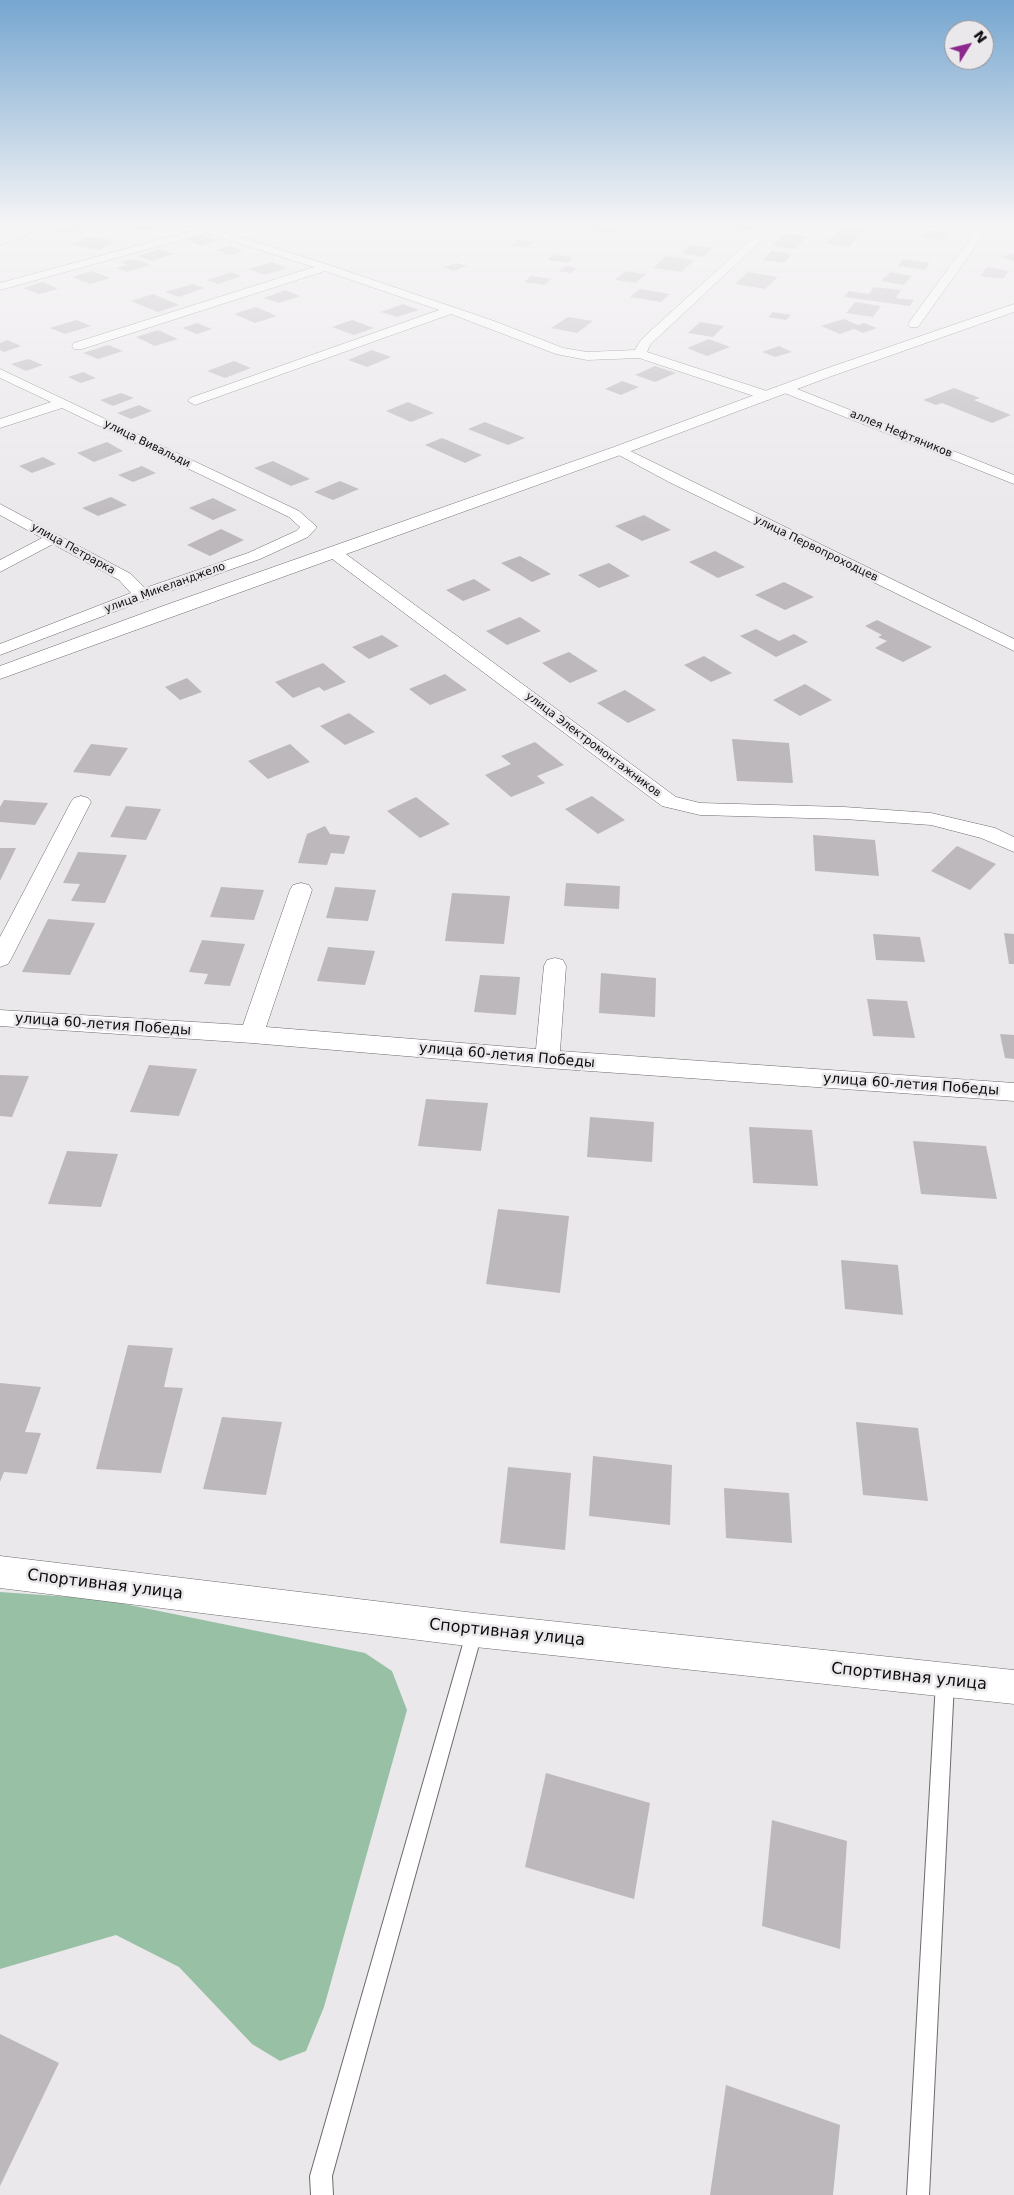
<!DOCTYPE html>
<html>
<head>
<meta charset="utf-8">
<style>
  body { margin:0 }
  #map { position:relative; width:1014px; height:2195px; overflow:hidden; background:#ebe8eb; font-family:"DejaVu Sans",sans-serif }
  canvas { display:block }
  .north { position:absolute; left:944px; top:20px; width:50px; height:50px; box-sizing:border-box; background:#ebe8eb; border:1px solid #939093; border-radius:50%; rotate:54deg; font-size:14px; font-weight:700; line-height:20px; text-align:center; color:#0e0d0e }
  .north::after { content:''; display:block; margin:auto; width:18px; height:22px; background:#8c278e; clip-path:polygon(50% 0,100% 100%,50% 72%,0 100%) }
</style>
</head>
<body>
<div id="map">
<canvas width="1014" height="2195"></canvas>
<div class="north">N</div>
</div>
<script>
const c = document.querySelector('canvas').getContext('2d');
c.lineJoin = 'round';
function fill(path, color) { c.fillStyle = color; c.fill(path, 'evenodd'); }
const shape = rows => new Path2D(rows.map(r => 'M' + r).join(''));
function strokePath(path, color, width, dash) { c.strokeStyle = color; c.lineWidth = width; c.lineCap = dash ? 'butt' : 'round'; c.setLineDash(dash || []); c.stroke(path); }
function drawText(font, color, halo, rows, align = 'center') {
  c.font = font + ' "DejaVu Sans",sans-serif'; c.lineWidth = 5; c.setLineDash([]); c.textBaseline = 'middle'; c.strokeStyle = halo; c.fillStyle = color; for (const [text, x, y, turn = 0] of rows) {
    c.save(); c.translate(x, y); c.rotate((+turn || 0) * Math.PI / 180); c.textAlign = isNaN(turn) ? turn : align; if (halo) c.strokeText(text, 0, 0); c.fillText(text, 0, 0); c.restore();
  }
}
const forest = shape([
  [0,1592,100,1599,365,1653,392,1671,407,1710,324,2007,306,2051,280,2061,252,2044,179,1967,116,1935,0,1969]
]);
const building = shape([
  [59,226,84,226,64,233,51,229],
  [135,226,155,226,156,227,140,231,130,227],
  [592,226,621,226,614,233,588,230],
  [723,226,754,226,749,231],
  [842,227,864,230,849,247,826,244],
  [927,230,948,233,942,240,921,237],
  [786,233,808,236,795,249,772,246],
  [203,235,218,241,201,246,186,240],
  [88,237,116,241,99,250,71,245],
  [518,240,534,241,527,248,511,246],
  [691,245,712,248,703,257,682,253],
  [231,246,243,251,229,255,216,250],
  [160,249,173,254,151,261,138,256],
  [771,251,792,254,784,263,763,260],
  [1014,253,1014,261,1001,257],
  [553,255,573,257,568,263,547,260],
  [666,256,694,260,682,272,653,268],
  [134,259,151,265,127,272,116,268,127,265,121,262],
  [903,259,930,263,925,270,898,266],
  [272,262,287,268,264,275,248,269],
  [457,263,467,266,453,271,444,267],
  [566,266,578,268,571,273,559,271],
  [987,267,1009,271,1003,279,980,276],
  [92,271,111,278,90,284,72,277],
  [625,271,646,274,636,283,615,280],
  [231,272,242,276,218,284,207,280],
  [748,272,778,277,765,289,735,284],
  [890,272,912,276,904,285,881,281],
  [531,276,551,279,545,285,524,282],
  [43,282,58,289,39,294,23,288],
  [193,284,204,288,179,297,165,292],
  [874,287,901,290,896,298,914,300,910,306,844,297,849,291,869,294],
  [640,289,670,294,661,302,630,297],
  [285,290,300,296,279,303,264,298],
  [153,294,179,305,158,312,131,301],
  [855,302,881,306,873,317,846,313],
  [403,304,419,310,397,317,381,312],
  [256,307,277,316,255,323,234,314],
  [773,312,791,315,786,320,768,317],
  [568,317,593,321,577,333,551,328],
  [844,319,858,325,864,323,877,328,863,333,854,329,840,334,821,326],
  [76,320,91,326,65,334,50,328],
  [352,320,374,328,354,335,332,327],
  [700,322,724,326,713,337,688,333],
  [197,323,212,329,197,334,182,328],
  [158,330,178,339,155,346,136,337],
  [709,339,730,347,707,356,687,348],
  [7,340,21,346,4,352,0,350,0,343],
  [108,345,123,351,98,359,83,353],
  [779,346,792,352,775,357,762,352],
  [372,350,391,357,367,367,348,360],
  [28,359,43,365,26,371,11,364],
  [234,361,251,368,225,378,207,371],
  [655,366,676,373,655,382,635,375],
  [83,372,96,378,81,383,68,377],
  [622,381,639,387,621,395,605,389],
  [954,388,980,398,974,400,1011,415,992,423,942,403,936,405,923,400],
  [121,393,134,398,113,406,100,400],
  [408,402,434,413,411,422,386,411],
  [139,405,152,411,131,419,117,413],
  [485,422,525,438,508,445,468,429],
  [442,438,482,455,465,463,425,445],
  [107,442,123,451,94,462,77,453],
  [43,457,56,464,32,473,19,466],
  [273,461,310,479,291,486,254,468],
  [142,466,156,473,133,482,118,475],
  [340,481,359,489,333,500,314,492],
  [111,497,127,505,98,516,82,508],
  [213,498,237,510,213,520,189,508],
  [644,515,671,530,642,541,615,526],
  [221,529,244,540,210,556,187,545],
  [715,551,745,567,718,578,689,562],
  [520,556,551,574,532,582,501,563],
  [609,563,630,576,599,588,578,575],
  [474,579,491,590,463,601,446,590],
  [784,582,814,597,785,610,755,595],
  [520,617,541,631,507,645,486,631],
  [877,620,932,647,903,662,875,648,887,641,878,637,882,635,865,626],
  [756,629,779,641,794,634,808,642,776,657,740,636],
  [382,635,399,646,369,659,352,647],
  [569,652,598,671,570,683,542,663],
  [704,656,732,673,711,682,684,665],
  [323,663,346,682,324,691,319,687,293,698,275,682],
  [445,674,467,690,430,705,409,689],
  [187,678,202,692,180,700,165,687],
  [805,684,832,700,800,716,773,700],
  [625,690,656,710,628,723,597,703],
  [349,713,375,732,345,745,320,726],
  [732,739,789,743,793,783,737,781],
  [535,742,564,765,537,776,545,783,511,797,485,775,511,764,501,756],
  [91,744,128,748,110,776,73,772],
  [290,744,310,762,268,779,248,761],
  [592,796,625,820,598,834,565,809],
  [416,797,450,824,420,838,387,811],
  [4,800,48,803,35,825,0,822,0,807],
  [126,806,161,809,146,840,110,837],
  [325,826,330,834,350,836,344,854,331,853,327,865,298,863,307,834],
  [813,835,875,840,879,876,815,871],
  [957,846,996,864,970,890,931,871],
  [0,848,16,848,0,881],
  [78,852,127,855,105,903,71,901,80,884,63,883],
  [566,883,620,886,619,909,564,906],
  [221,887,264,890,254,920,210,917],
  [335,887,376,890,368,921,326,918],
  [452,893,510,896,504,944,445,941],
  [48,919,95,923,70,975,22,972],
  [1004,933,1014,934,1014,964,1009,964],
  [873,934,920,937,925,962,876,960],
  [202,940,245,944,230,986,204,984,208,974,189,972],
  [328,947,375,951,365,985,317,981],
  [601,973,656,978,655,1017,599,1013],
  [480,975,520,977,516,1015,474,1012],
  [867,999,907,1001,915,1038,873,1036],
  [1000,1034,1014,1035,1014,1059,1005,1058],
  [149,1065,197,1069,179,1116,130,1112],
  [0,1075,29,1076,12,1117,0,1116],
  [426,1099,488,1103,481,1151,418,1146],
  [590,1117,654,1122,652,1162,587,1157],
  [749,1127,812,1130,818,1186,753,1183],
  [913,1141,986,1146,997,1199,921,1194],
  [67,1151,118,1154,101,1207,48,1204],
  [498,1209,569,1216,560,1293,486,1284],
  [841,1260,898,1265,903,1315,845,1309],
  [128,1345,173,1348,164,1387,183,1388,161,1473,96,1469],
  [0,1383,41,1387,25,1432,41,1433,27,1474,4,1472,0,1482],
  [222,1417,282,1422,266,1495,203,1489],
  [856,1422,918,1428,928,1501,863,1495],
  [593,1456,672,1465,670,1525,589,1516],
  [508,1467,571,1473,565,1550,500,1543],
  [724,1488,789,1493,792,1543,726,1538],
  [546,1773,650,1803,634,1899,525,1867],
  [772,1820,847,1841,840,1949,762,1926],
  [0,2034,59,2063,0,2186],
  [726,2085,840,2125,833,2195,710,2195]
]);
const service = shape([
  [475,1622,481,1624,483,1630,332,2176,333,2195,311,2195,310,2176,467,1630,469,1624,475,1622],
  [945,1673,951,1676,954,1682,929,2195,907,2195,936,1682,939,1676,945,1673]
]);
const minor = shape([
  [32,226,47,226,0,245,0,238,32,226],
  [188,226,204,226,329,265,494,321,563,348,587,352,635,350,640,341,647,334,766,226,777,226,655,340,650,345,647,352,773,393,775,396,768,400,763,399,639,358,587,360,556,354,451,314,195,405,188,401,190,398,439,310,325,271,82,349,74,349,72,346,74,343,314,267,206,233,0,290,0,283,195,230,188,226],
  [939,226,990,226,918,327,910,327,908,324,910,321,974,233,944,229,939,226],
  [0,369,299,511,317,527,308,537,260,559,148,599,0,655,0,644,131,593,119,580,53,544,0,572,0,560,42,538,0,515,0,504,131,574,145,588,248,553,296,531,300,527,289,517,62,408,0,428,0,419,51,402,0,378,0,369],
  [787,385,1014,475,1014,484,782,392,780,389,787,385],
  [620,446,1014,639,1014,651,669,482,615,453,613,450,615,447,620,446],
  [333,547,339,549,676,797,700,803,844,807,931,813,995,828,1014,837,1014,852,981,838,931,825,844,819,700,815,662,806,327,555,325,552,327,549,333,547],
  [81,796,88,798,91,802,11,959,8,964,0,967,0,937,71,802,74,798,81,796],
  [301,883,309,885,312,890,266,1027,536,1049,544,966,547,960,555,958,563,960,566,966,560,1051,1014,1083,1014,1101,547,1068,252,1043,0,1026,0,1010,243,1025,290,890,293,885,301,883],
  [0,1556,475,1613,1014,1670,1014,1704,475,1647,0,1588,0,1556]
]);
const tertiary = shape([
  [1014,304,1014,312,832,376,626,453,0,679,0,666,163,606,614,447,822,370,1014,304]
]);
const farStreetnames = [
  ["аллея Нефтяников",901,434,22],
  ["улица Вивальди",147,444,26],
  ["улица Петрарка",73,549,29],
  ["улица Первопроходцев",816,549,26],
  ["улица Микеланджело",165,588,-20],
  ["улица Электромонтажников",593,745,37]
];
const streetNames = [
  ["улица 60-летия Победы",103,1025,4],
  ["улица 60-летия Победы",507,1056,5],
  ["улица 60-летия Победы",911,1085,4]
];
const nearStreetnames = [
  ["Спортивная улица",105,1585,7],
  ["Спортивная улица",507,1633,6],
  ["Спортивная улица",909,1677,6]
];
fill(forest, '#98c0a5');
fill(building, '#bcb8bc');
strokePath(service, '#6d696d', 2);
strokePath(minor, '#6d696d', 1);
strokePath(tertiary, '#6d696d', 1);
fill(service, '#fff');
fill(minor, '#fff');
fill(tertiary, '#fff');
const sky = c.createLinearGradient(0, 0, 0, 533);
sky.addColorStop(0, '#76a6d0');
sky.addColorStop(0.42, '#f6f5f6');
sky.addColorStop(1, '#f6f5f600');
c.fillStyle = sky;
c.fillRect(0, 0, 1014, 533);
drawText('11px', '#0e0d0e', '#ebe8eb', farStreetnames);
drawText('14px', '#0e0d0e', '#ebe8eb', streetNames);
drawText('16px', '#0e0d0e', '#ebe8eb', nearStreetnames);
</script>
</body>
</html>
